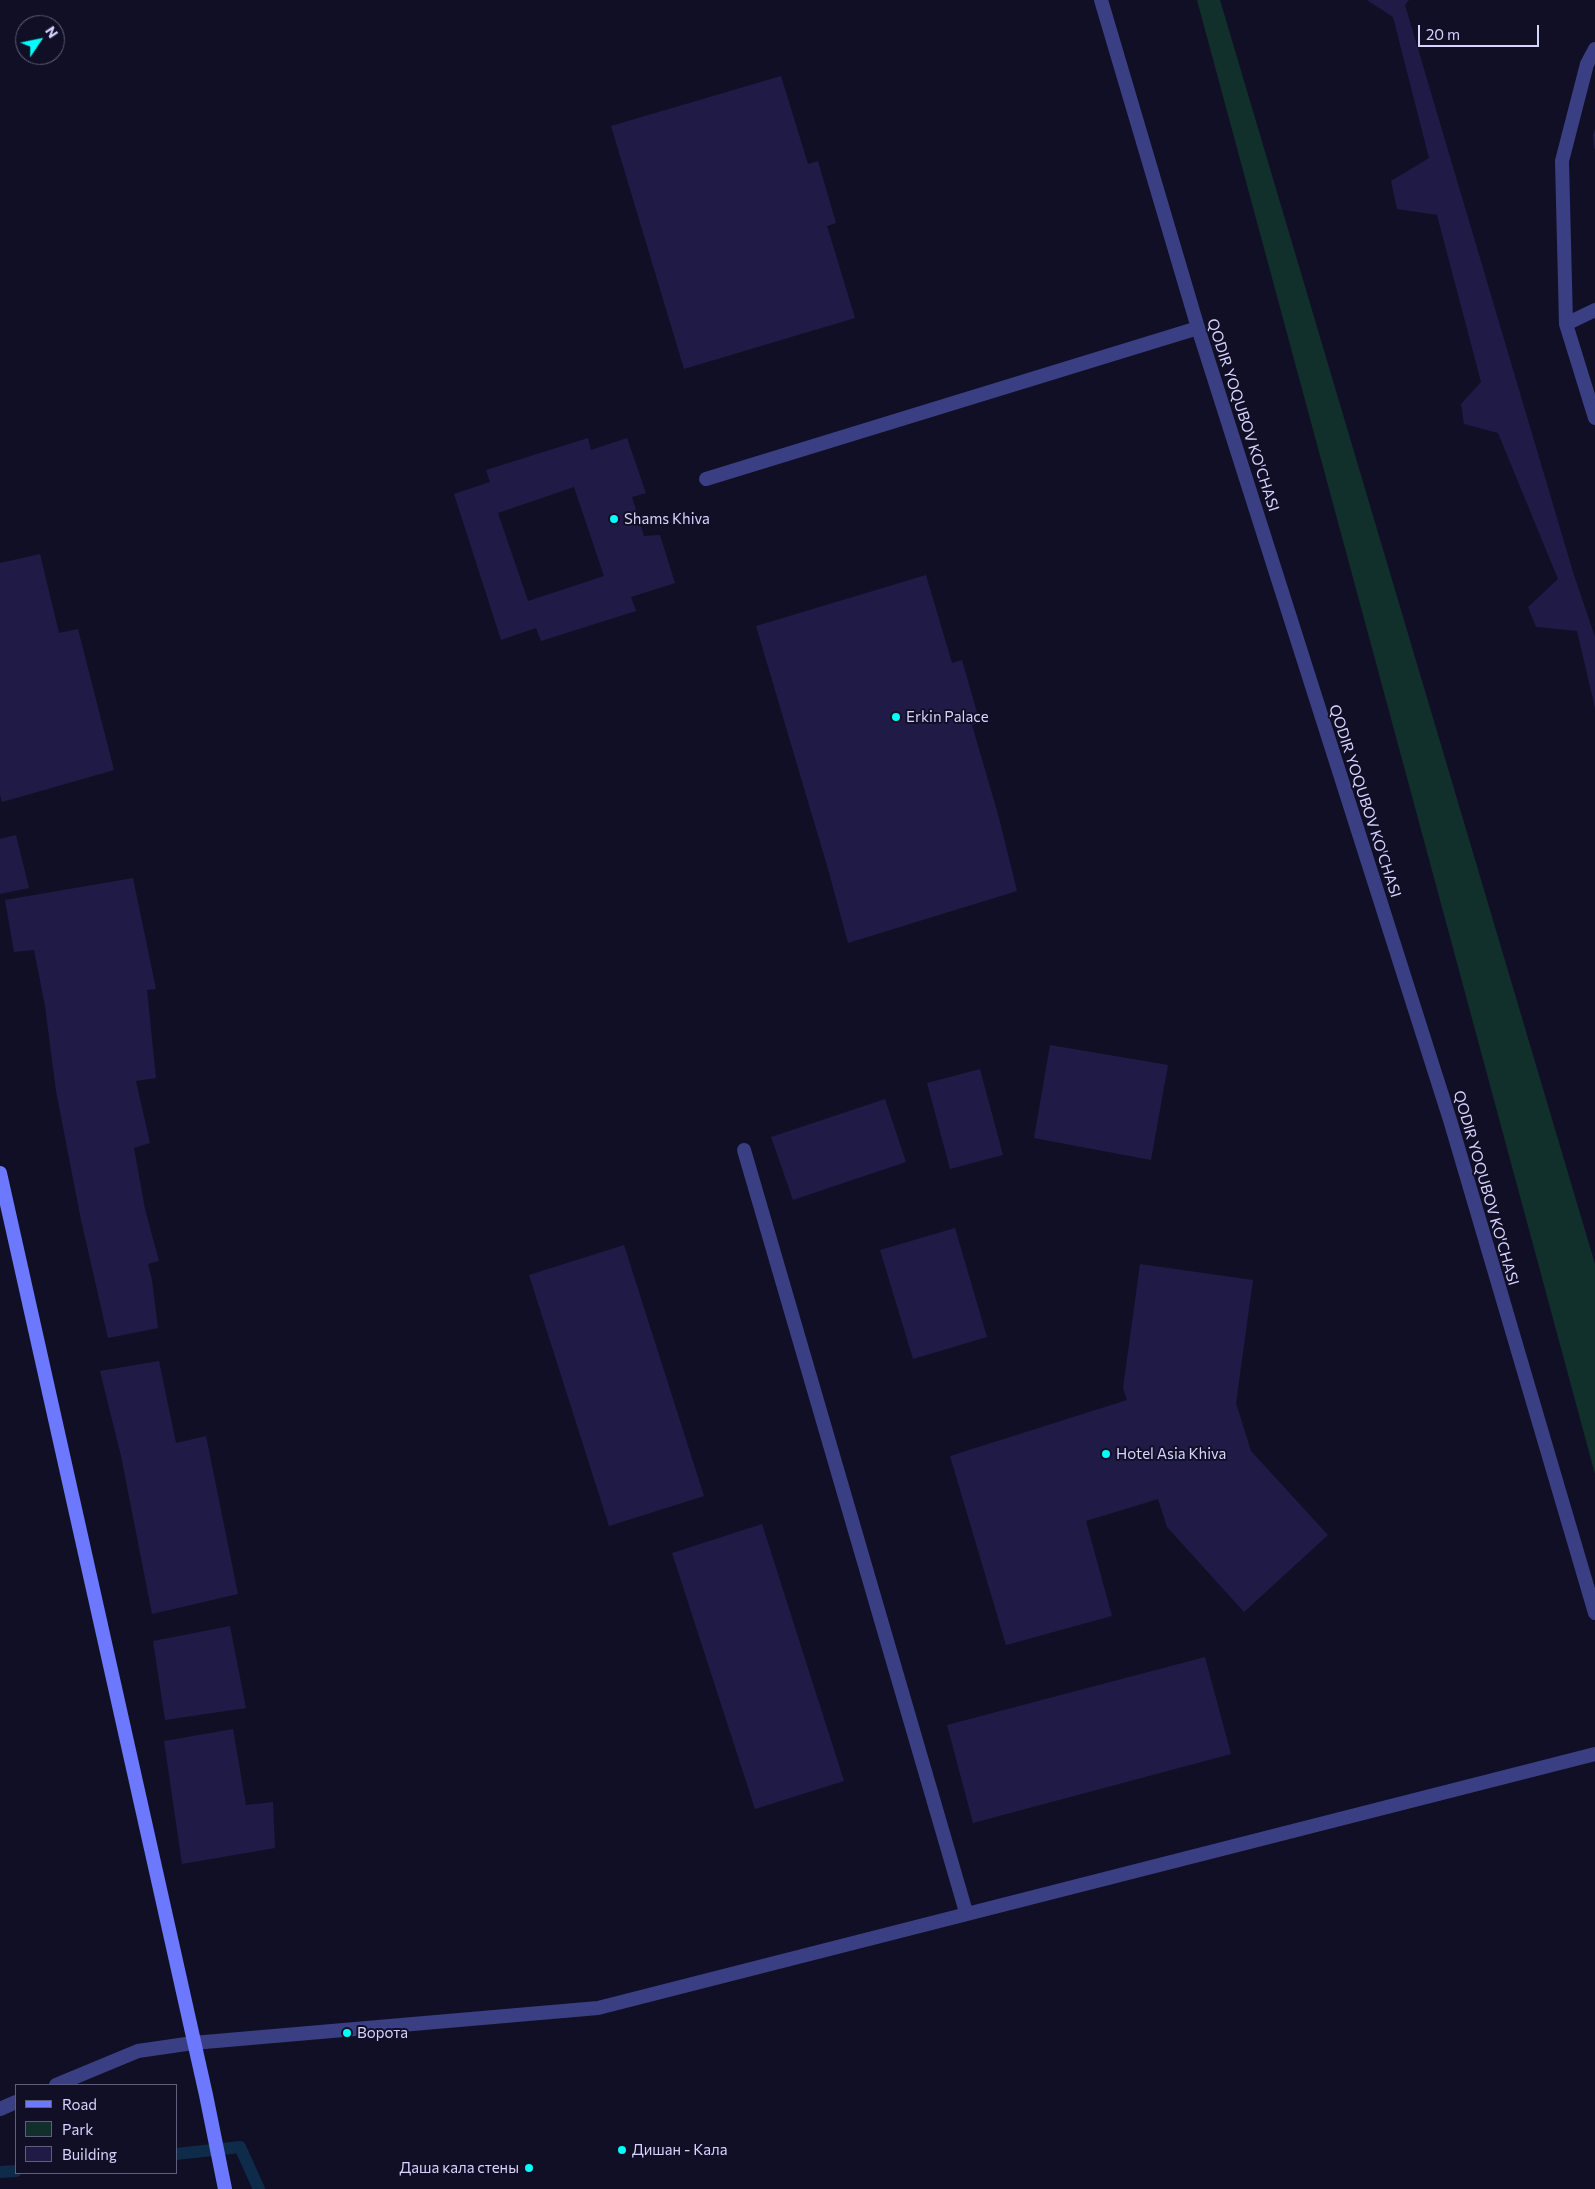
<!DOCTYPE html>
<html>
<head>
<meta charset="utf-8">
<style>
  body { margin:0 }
  #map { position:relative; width:1595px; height:2189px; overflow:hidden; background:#110f26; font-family:Commissioner,sans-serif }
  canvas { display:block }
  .legend { position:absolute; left:15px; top:2084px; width:162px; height:90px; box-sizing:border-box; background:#110f26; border:1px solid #5f5e7d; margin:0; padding:6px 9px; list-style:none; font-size:15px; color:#d4d4ff }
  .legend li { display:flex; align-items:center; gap:10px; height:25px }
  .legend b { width:25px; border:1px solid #5f5e7d }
  .north { position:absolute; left:15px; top:15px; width:50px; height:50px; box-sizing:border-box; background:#110f26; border:1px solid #5f5e7d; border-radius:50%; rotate:56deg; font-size:14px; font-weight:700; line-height:20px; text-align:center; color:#d4d4ff }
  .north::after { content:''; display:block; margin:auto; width:18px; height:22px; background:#02fdfb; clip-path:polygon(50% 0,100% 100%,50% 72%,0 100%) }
  .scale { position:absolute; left:1418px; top:25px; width:121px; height:22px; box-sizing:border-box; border:2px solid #d4d4ff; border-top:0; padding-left:6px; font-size:15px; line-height:18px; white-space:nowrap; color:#d4d4ff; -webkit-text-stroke:4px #110f26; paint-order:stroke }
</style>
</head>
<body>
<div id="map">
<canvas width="1595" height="2189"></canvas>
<ul class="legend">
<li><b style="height:6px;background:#6c78fe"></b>Road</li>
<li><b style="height:14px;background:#12302b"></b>Park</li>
<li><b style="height:14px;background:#1f1b46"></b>Building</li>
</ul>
<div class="north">N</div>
<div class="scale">20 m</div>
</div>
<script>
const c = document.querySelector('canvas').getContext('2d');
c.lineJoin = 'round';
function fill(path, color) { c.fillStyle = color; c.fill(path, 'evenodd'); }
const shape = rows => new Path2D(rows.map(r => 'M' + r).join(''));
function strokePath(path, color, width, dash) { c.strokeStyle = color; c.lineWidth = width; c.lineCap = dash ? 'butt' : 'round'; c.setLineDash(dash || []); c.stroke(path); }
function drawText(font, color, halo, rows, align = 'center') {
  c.font = font + ' Commissioner,sans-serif'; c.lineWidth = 4; c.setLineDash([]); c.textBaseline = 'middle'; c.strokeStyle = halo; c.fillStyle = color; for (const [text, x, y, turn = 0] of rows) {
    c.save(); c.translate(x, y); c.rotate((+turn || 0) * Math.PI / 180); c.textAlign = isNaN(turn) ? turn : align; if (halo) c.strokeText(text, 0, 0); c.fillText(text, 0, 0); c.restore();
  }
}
const green = shape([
  [1197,0,1220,0,1595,1264,1595,1474]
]);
const stream = shape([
  [176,2154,240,2147,259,2189],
  [0,2172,16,2171]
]);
const building = shape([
  [1367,0,1409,0,1405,5,1573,572,1595,637,1595,708,1577,631,1536,627,1528,607,1558,579,1498,433,1464,424,1461,404,1481,382,1437,215,1397,209,1391,181,1429,158,1393,17],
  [781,76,808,164,818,161,836,223,827,226,855,318,684,369,611,126],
  [1595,128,1595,148,1594,149,1593,135],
  [588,438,591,450,627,438,646,493,632,497,644,536,660,535,675,583,631,597,636,611,541,641,536,628,501,640,454,494,490,482,486,470],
  [574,487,604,576,528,601,498,513],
  [40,554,59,633,78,629,114,770,2,802,0,795,0,563],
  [926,575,952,663,962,660,980,723,972,725,999,818,1017,891,848,943,828,869,756,626],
  [16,835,29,888,0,894,0,839],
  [133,878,156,989,147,990,156,1078,136,1081,150,1143,134,1148,145,1209,159,1261,148,1264,152,1280,158,1328,108,1338,81,1220,56,1091,45,1006,34,950,14,952,5,900],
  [1050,1045,1168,1065,1151,1160,1034,1138],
  [980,1069,1003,1155,950,1169,927,1083],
  [885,1099,906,1162,793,1200,771,1137],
  [955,1228,987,1337,913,1359,880,1250],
  [624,1245,704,1496,609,1526,529,1275],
  [1140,1264,1253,1280,1236,1403,1251,1451,1328,1535,1244,1612,1167,1527,1158,1499,1086,1521,1112,1616,1006,1645,950,1456,1127,1400,1123,1388],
  [159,1361,176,1443,206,1436,238,1594,152,1614,121,1456,100,1371],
  [762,1524,844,1781,755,1809,672,1553],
  [230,1626,246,1708,165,1720,153,1641],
  [1205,1657,1231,1754,973,1823,947,1725],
  [233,1729,246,1805,273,1802,275,1848,182,1864,164,1741]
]);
const service = shape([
  [706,479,1198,328],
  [744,1150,966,1912]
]);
const pedestrian = shape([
  [1595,49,1587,64,1562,161,1566,324,1595,418],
  [1566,324,1595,310]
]);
const minor = shape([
  [1101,0,1198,328,1450,1120,1595,1613],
  [56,2085,138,2051,193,2043,598,2008,1595,1754],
  [0,2109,16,2102]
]);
const secondary = shape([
  [0,1173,206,2095,225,2189]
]);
const markers = [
  [614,519,5,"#02fdfb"],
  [896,717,5,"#02fdfb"],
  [1106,1454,5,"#02fdfb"],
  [347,2033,5,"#02fdfb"],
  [622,2150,5,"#02fdfb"],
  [529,2168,5,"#02fdfb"]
];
const streetNames = [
  ["QODIR YOQUBOV KO'CHASI",1243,415,72],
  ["QODIR YOQUBOV KO'CHASI",1365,801,72],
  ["QODIR YOQUBOV KO'CHASI",1486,1188,74]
];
const poiNames = [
  ["Shams Khiva",624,519],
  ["Erkin Palace",906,717],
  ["Hotel Asia Khiva",1116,1454],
  ["Ворота",357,2033],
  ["Дишан - Кала",632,2150],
  ["Даша кала стены",519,2168,"right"]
];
fill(green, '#12302b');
strokePath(stream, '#0e2b4a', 12);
fill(building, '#1f1b46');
strokePath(service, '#3a3f84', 14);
strokePath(pedestrian, '#3a3f84', 14);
strokePath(minor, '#3a3f84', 14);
strokePath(secondary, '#6c78fe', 14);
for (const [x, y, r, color] of markers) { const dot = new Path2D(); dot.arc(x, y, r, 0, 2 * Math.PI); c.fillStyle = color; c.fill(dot); strokePath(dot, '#110f26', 2); }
drawText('15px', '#d4d4ff', '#110f26', streetNames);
drawText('15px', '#d4d4ff', '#110f26', poiNames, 'left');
</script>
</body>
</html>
